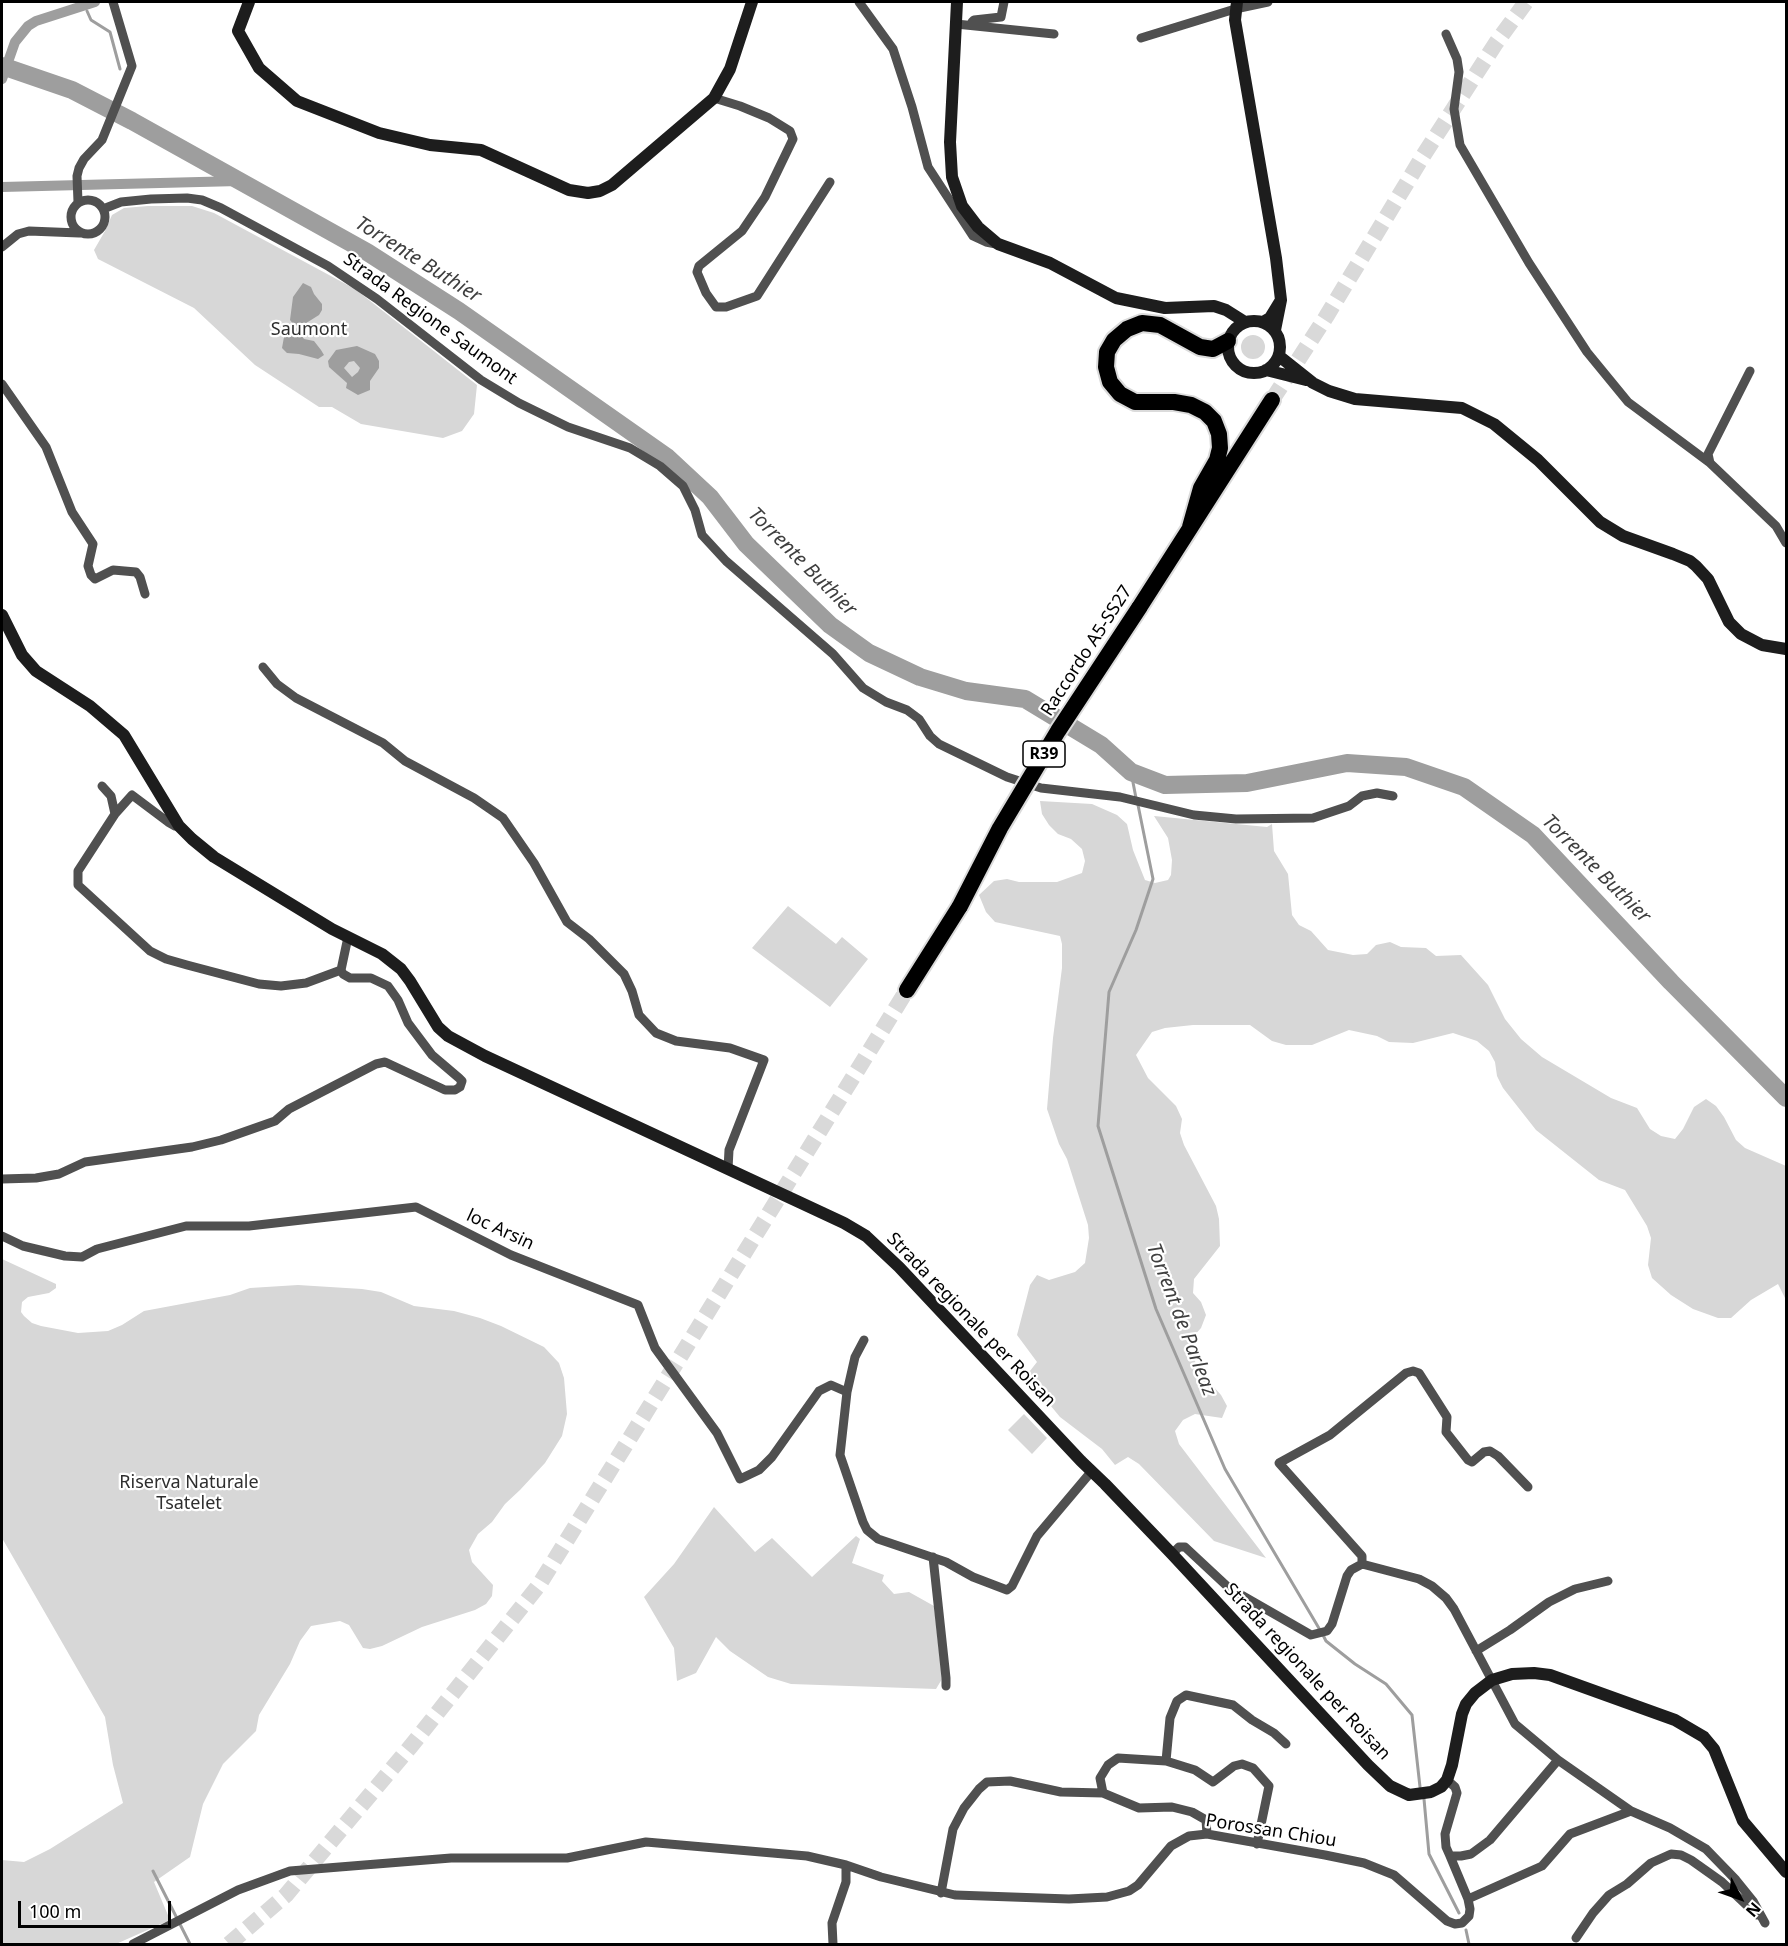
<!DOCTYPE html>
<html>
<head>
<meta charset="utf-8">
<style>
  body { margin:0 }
  #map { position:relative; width:1788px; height:1946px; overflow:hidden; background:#fff; font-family:"Noto Sans",sans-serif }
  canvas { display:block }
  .frame { position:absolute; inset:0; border:3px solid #000; pointer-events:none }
  .north { position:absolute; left:1710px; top:1868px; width:60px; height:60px; -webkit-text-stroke:4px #fff; paint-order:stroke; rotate:131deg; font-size:16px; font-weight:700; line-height:24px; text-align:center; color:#000 }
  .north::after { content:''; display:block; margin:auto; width:21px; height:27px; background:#000; clip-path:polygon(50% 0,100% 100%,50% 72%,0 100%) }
  .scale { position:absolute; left:18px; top:1901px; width:153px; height:27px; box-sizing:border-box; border:3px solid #000; border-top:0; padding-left:8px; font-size:18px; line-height:21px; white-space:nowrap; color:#000; -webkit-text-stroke:4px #fff; paint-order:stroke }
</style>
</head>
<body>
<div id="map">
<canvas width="1788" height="1946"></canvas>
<div class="frame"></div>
<div class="north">N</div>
<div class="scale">100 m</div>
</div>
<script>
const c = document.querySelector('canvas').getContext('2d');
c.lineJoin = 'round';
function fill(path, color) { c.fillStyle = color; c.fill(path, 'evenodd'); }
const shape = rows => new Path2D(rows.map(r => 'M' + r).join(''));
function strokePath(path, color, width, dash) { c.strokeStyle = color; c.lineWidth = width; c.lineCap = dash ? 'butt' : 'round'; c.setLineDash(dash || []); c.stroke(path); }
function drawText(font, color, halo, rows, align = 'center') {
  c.font = font + ' "Noto Sans",sans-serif'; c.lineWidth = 4.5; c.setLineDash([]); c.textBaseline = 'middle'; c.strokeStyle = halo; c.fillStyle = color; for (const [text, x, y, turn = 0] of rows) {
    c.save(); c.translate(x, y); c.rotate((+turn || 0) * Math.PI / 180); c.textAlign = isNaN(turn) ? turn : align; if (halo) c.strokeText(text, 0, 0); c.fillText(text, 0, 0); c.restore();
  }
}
const green = shape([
  [148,206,192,206,214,213,355,289,477,385,474,414,462,431,443,438,361,424,332,407,319,407,255,365,194,308,98,259,94,250,105,231,112,215,124,208],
  '1241 347a12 12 0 1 1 24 0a12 12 0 1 1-24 0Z',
  [1040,801,1092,804,1117,815,1127,824,1133,850,1145,880,1155,883,1168,880,1171,875,1172,860,1168,838,1154,816,1267,827,1272,824,1274,851,1288,874,1292,915,1299,925,1311,931,1328,950,1353,955,1367,954,1376,945,1390,942,1401,947,1426,948,1436,956,1461,955,1488,985,1505,1019,1521,1039,1542,1057,1611,1098,1637,1108,1650,1129,1661,1136,1675,1139,1683,1129,1694,1107,1706,1099,1716,1106,1724,1117,1736,1140,1745,1148,1786,1166,1786,1300,1778,1284,1751,1300,1731,1318,1718,1318,1693,1309,1671,1295,1652,1278,1648,1265,1651,1238,1647,1226,1625,1190,1599,1180,1536,1130,1503,1088,1497,1076,1495,1062,1489,1051,1477,1041,1453,1033,1413,1043,1389,1042,1377,1036,1349,1030,1312,1045,1286,1045,1272,1041,1250,1025,1193,1025,1165,1028,1152,1032,1136,1055,1148,1078,1176,1106,1182,1119,1180,1133,1184,1145,1216,1206,1219,1219,1220,1246,1194,1279,1193,1293,1201,1302,1206,1315,1201,1328,1192,1338,1190,1353,1204,1376,1221,1395,1227,1406,1222,1418,1195,1414,1183,1420,1175,1431,1179,1444,1266,1558,1214,1541,1139,1464,1128,1457,1115,1465,1102,1449,1060,1417,1026,1376,1037,1362,1017,1335,1030,1285,1037,1275,1049,1280,1075,1272,1085,1263,1089,1238,1088,1225,1067,1159,1059,1144,1047,1109,1053,1038,1062,968,1062,944,1060,936,995,922,986,912,979,895,994,881,1007,879,1019,882,1057,882,1082,873,1085,861,1082,849,1071,839,1058,834,1049,825,1042,814],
  [788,906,836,944,842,937,868,959,830,1007,752,948],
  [2,1259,56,1284,56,1288,49,1293,28,1297,22,1302,21,1312,24,1316,32,1323,41,1326,78,1333,108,1331,122,1325,144,1311,230,1295,250,1288,298,1285,362,1289,381,1292,414,1306,454,1311,480,1318,501,1326,544,1347,559,1363,564,1378,567,1414,562,1436,545,1463,520,1490,505,1504,492,1522,478,1534,469,1550,472,1562,493,1585,492,1596,486,1604,475,1610,422,1627,382,1646,370,1649,363,1648,349,1625,340,1621,311,1626,300,1641,290,1664,259,1715,256,1731,223,1764,203,1804,190,1857,154,1882,170,1920,116,1944,2,1944,2,1860,24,1862,50,1849,123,1803,113,1765,105,1717,2,1538],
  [1024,1414,1047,1438,1032,1454,1008,1430],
  [714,1507,755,1552,772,1538,812,1577,856,1536,860,1539,852,1563,884,1575,882,1581,894,1594,909,1592,934,1606,942,1679,936,1689,791,1684,768,1677,730,1651,716,1637,696,1673,677,1681,674,1648,644,1597,674,1564]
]);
const water = shape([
  [303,283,311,287,314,294,322,304,322,310,319,315,303,325,295,326,304,339,314,341,321,350,324,355,318,359,299,354,287,353,282,348,286,326,294,325,290,320,293,297],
  [357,346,375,354,379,361,379,368,370,381,370,390,358,395,346,388,347,383,329,367,328,361,336,350],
  [354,361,360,368,358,372,352,377,344,368,349,362]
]);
const stream = shape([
  [87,11,91,20,110,32,120,69],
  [1131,772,1136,798],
  [1138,805,1153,879,1136,930,1109,992,1098,1126,1156,1309,1225,1469,1320,1630],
  [1323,1635,1326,1641,1355,1664,1386,1684,1412,1715,1420,1787],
  [1424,1799,1429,1854,1459,1913],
  [153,1871,190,1944],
  [1466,1930,1469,1944]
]);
const canal = shape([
  [2,79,15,42,28,26,36,21,95,2],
  [2,187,239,181]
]);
const river = shape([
  [2,66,72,90,132,121,367,252,459,311,667,457,710,497,746,544,830,625,869,653,920,677,966,691,1025,699,1101,745,1131,772,1165,785,1247,783,1347,763,1406,767,1464,787,1533,835,1671,982,1786,1098]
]);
const motorwayTunnel = shape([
  [1272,400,1326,317,1423,156,1496,43,1526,2],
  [229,1944,286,1895,411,1746,539,1585,907,990]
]);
const minor = shape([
  [859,2,893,49,912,107,928,167,973,236,986,242,996,244],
  [972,22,974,20,1001,17,1004,2],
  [956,24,1054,34],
  [1446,34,1457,59,1459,72,1454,109,1460,145,1529,263,1587,352,1628,402,1710,463,1776,526,1786,543],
  [1141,38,1235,9,1268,2],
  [714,98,740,106,769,118,790,131,793,139,765,197,742,231,699,266,697,272,706,293,716,307,726,307,757,296,830,182],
  '71 217a17 17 0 1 1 34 0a17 17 0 1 1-34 0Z',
  [78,202,77,176,79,168,84,159,102,140,132,66,113,2],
  [103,209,121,202,151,199,187,198,202,200,221,208,328,266,377,299,481,380,519,403,568,427,630,448,660,466,683,486,695,510,702,535,726,561,833,654,863,688,886,702,907,710,919,719,930,736,939,744,1007,777,1041,788,1120,797,1194,815,1236,819,1313,818,1349,806,1362,796,1377,793,1393,796],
  [2,247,18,234,29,231,79,233],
  [2,384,46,447,72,512,93,544,88,566,91,575,95,579,113,570,136,572,140,577,145,594],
  [1710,463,1708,454,1750,371],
  [263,667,277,684,296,698,383,743,405,761,474,798,503,818,534,863,567,922,589,939,624,974,632,991,639,1015,656,1033,676,1041,730,1048,764,1060,729,1150,728,1169],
  [102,786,111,796,115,814,78,871,78,885,150,951,166,959,187,965,259,984,281,986,306,983,341,970],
  [115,814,132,795,168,822,175,826,179,826],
  [2,1179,36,1178,59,1174,85,1162,192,1147,221,1140,275,1121,289,1109,376,1064,385,1062,445,1090,455,1090,460,1087,462,1081,459,1078,432,1055,408,1023,398,1000,388,986,371,978,350,978,343,974,341,970,348,937],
  [2,1236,23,1246,65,1256,82,1257,97,1249,186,1226,249,1226,416,1207,511,1255,638,1305,655,1348,717,1433,740,1479,759,1470,772,1457,819,1391,831,1385,847,1392],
  [864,1340,855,1357,847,1392,840,1455,863,1522,867,1530,878,1539,946,1562,973,1577,1007,1590,1012,1586,1037,1536,1091,1472],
  [1172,1554,1179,1547,1185,1547,1229,1588,1311,1635,1327,1631,1332,1624,1347,1576,1351,1570,1362,1564,1419,1579,1432,1586,1446,1598,1454,1609,1515,1724,1558,1760,1631,1811,1670,1828,1706,1849,1736,1880,1753,1901,1765,1923],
  [933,1557,946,1678,946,1686],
  [1362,1564,1362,1556,1279,1463,1330,1435,1406,1373,1413,1371,1419,1373,1447,1417,1446,1432,1468,1460,1472,1462,1484,1452,1490,1451,1498,1456,1528,1487],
  [1476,1651,1510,1630,1549,1602,1575,1589,1608,1581],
  [1166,1761,1170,1718,1177,1701,1186,1695,1233,1705,1252,1720,1274,1733,1286,1744],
  [1447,1780,1455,1787,1457,1793,1445,1834,1446,1847,1450,1856,1461,1856,1471,1854,1490,1840,1558,1760],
  [1207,1834,1206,1820,1192,1812,1172,1807,1139,1808,1103,1793,1100,1778,1108,1765,1118,1758,1166,1761,1195,1770,1213,1782,1234,1766,1242,1764,1253,1768,1269,1786,1257,1844],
  [941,1893,953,1829,964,1808,979,1789,987,1782,1010,1781,1061,1792,1103,1793],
  [1468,1899,1542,1866,1570,1834,1631,1811],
  [1576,1938,1593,1913,1609,1895,1627,1884,1651,1863,1671,1854,1681,1855,1691,1860,1722,1882,1757,1915],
  [133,1944,238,1890,290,1871,451,1858,567,1858,646,1842,807,1856,846,1865,881,1877,955,1895,1069,1899,1107,1897,1129,1891,1138,1885,1171,1846,1189,1836,1207,1834,1325,1855,1364,1863,1394,1875,1447,1921,1455,1924,1462,1923,1469,1916,1470,1909,1468,1899,1450,1856],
  [833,1944,832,1923,846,1882,846,1865]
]);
const secondary = shape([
  [249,2,238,31,259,68,297,101,379,133,430,145,481,150,569,190,588,193,600,191,612,185,714,98,730,69,752,2],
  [957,2,950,142,952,177,962,206,978,227,998,244,1050,263,1116,298,1165,308,1214,306,1226,310,1245,322],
  [1237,2,1235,20,1276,258,1281,300],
  '1228 347a26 26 0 1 1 52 0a26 26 0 1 1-52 0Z',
  [1263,322,1270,318,1281,300,1275,330],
  [1279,356,1313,383,1329,391,1355,399,1462,408,1494,424,1538,460,1600,522,1623,536,1673,554,1690,561,1696,566,1708,579,1729,622,1741,634,1762,645,1786,649],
  [1266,370,1306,380],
  [2,615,22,655,36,671,90,706,124,735,179,826,192,839,214,857,332,929,382,954,401,969,410,981,438,1027,448,1036,485,1056,799,1202,844,1223,866,1236,899,1267,1081,1461,1105,1484,1172,1554,1368,1765,1390,1786,1409,1795,1431,1792,1441,1787,1447,1780,1452,1765,1462,1714,1466,1704,1475,1693,1492,1680,1512,1674,1534,1673,1550,1675,1675,1720,1704,1737,1714,1749,1743,1821,1786,1872]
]);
const motorway = shape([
  [1190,527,1201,488,1217,460,1220,448,1219,434,1214,421,1205,412,1191,405,1174,402,1135,402,1120,394,1110,382,1106,367,1107,352,1114,340,1127,329,1142,323,1160,325,1200,347,1213,349,1228,341],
  [1139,608,1272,400],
  [907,990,960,906]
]);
const motorwayBridge = shape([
  [960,906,1000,828,1058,731,1139,608]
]);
const shields = [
  [1044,754,42]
];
const shieldNames = [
  ["R39",1044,754]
];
const streetNames = [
  ["Strada Regione Saumont",430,319,36],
  ["Raccordo A5-SS27",1087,651,-57],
  ["loc Arsin",500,1230,25],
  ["Strada regionale per Roisan",971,1320,46],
  ["Strada regionale per Roisan",1307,1672,47],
  ["Porossan Chiou",1271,1831,9]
];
const parkNames = [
  ["Saumont",309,330],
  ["Riserva Naturale",189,1483],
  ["Tsatelet",189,1504]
];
const waterNames = [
  ["Torrente Buthier",418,260,32],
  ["Torrente Buthier",802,562,45],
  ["Torrente Buthier",1596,869,45],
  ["Torrent de Parleaz",1181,1320,69]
];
fill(green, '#d7d7d7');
fill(water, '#9e9e9e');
strokePath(stream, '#9e9e9e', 3);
strokePath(canal, '#9e9e9e', 10);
strokePath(river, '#9e9e9e', 18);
strokePath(motorwayTunnel, '#d9d9d9', 16, [16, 8]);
strokePath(motorway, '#dbdbdb', 20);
strokePath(minor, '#505050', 9);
strokePath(secondary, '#1d1d1d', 12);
strokePath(motorway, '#000', 16);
strokePath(motorwayBridge, '#dbdbdb', 20, []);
strokePath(motorwayBridge, '#000', 16);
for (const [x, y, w] of shields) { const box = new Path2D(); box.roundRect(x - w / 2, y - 13, w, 26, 4.5); c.fillStyle = '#fff'; c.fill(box); strokePath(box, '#000', 1.5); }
drawText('bold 16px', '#000', null, shieldNames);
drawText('18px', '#000', '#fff', streetNames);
drawText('18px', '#2e2e2e', '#fff', parkNames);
drawText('italic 20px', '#3f3f3f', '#fff', waterNames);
</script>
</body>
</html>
